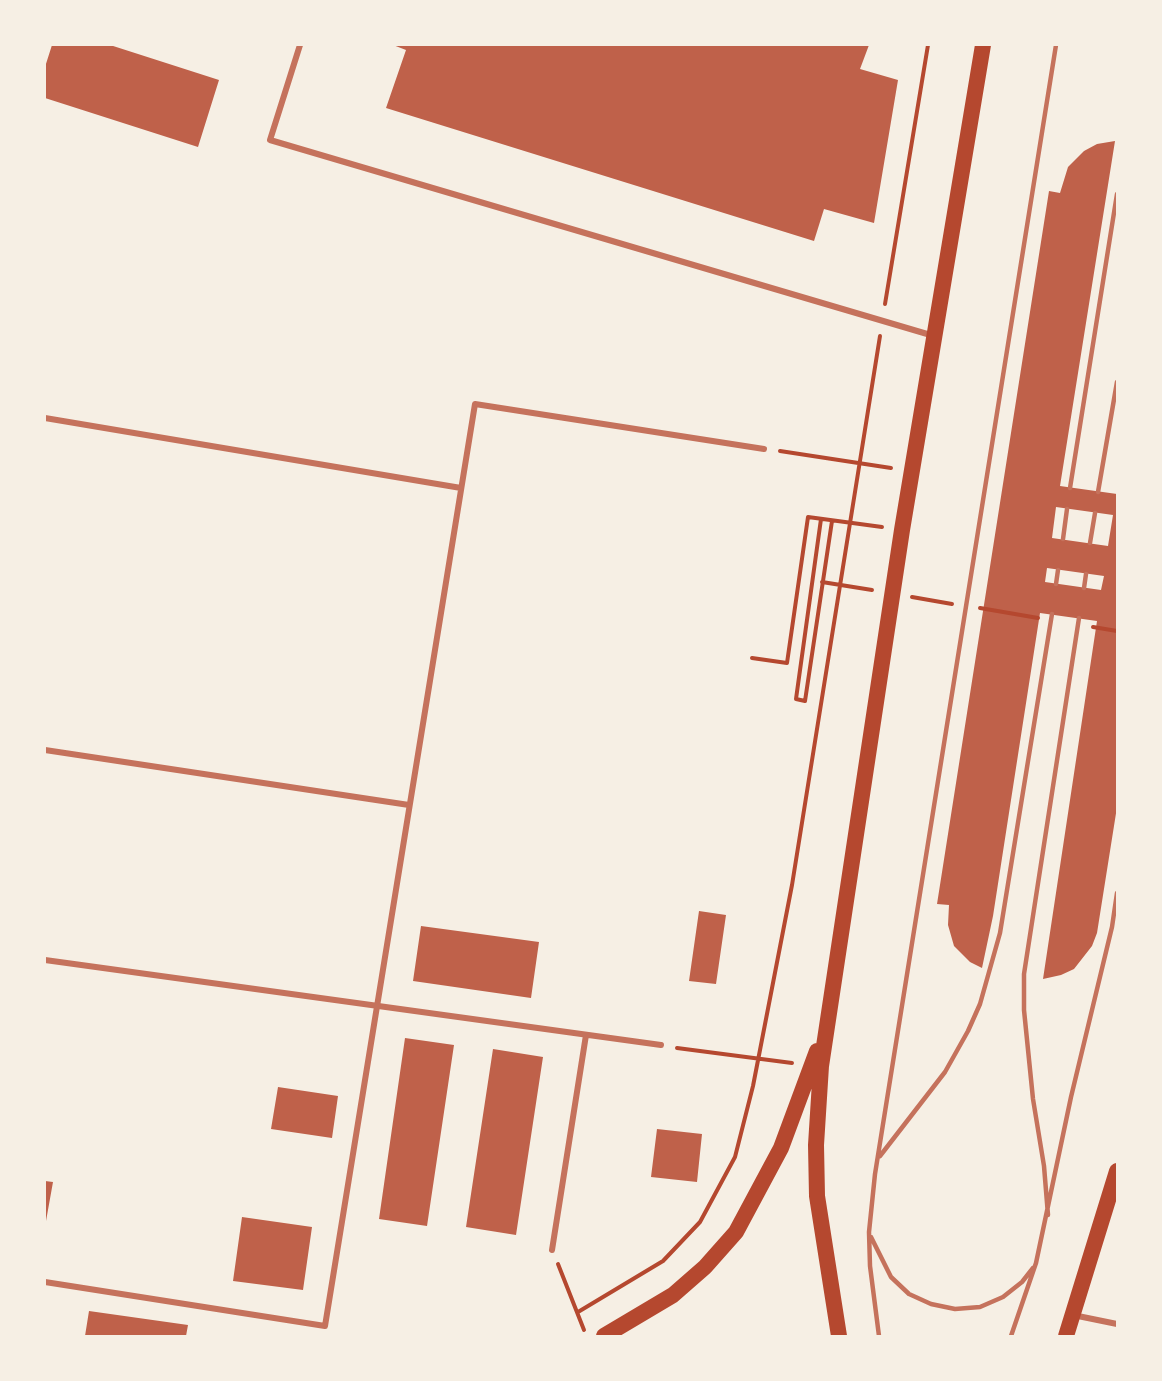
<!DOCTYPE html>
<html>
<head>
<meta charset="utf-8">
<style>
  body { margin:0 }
  #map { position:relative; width:1162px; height:1381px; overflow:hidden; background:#f6efe4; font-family:"Source Sans 3",sans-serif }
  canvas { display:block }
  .frame { position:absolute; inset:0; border:46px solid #f6efe4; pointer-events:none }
</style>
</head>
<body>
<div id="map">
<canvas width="1162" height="1381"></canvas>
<div class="frame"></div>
</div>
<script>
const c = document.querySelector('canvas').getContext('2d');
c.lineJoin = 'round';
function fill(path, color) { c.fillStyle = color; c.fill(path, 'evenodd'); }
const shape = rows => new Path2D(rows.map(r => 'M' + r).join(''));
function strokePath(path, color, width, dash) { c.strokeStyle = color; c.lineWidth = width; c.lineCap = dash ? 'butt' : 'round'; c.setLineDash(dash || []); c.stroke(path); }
const building = shape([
  [52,45,110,45,219,80,198,147,45,98,45,67],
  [393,45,869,45,860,69,898,80,874,223,824,209,814,241,386,108,406,50],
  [1115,141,1060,486,1117,494,1117,807,1097,933,1092,946,1074,969,1061,975,1043,979,1097,621,1040,613,993,916,982,968,970,962,954,946,948,925,949,905,937,904,1049,191,1060,193,1068,167,1084,151,1097,144],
  [1056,507,1113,515,1108,546,1052,538],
  [1047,568,1104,576,1101,590,1045,582],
  [699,911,726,915,716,984,689,981],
  [421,926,539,942,531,998,413,981],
  [405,1038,454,1045,427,1226,379,1219],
  [493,1049,543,1057,516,1235,466,1227],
  [278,1087,338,1096,332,1138,271,1129],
  [657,1129,702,1134,697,1182,651,1177],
  [45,1181,53,1182,46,1221,45,1221],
  [242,1217,312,1227,303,1290,233,1281],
  [89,1311,188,1325,186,1336,85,1336]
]);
const path = shape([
  [885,304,928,45],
  [780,451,891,468],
  [821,519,796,699,805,701,832,521],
  [822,582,872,590],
  [912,597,952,604],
  [980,608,1038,618],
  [1093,627,1117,631],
  [752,658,787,663,808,517,882,527],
  [677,1048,792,1063],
  [558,1264,584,1330],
  [578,1312,663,1261,700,1222,735,1157,753,1086,792,885,880,336]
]);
const service = shape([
  [1070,488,1117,194],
  [1098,492,1117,382],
  [1063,539,1067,509],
  [1090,543,1095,513],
  [1056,584,1058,570],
  [1084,588,1086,574],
  [880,1156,945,1072,968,1031,980,1004,1000,933,1052,614],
  [1048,1215,1044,1166,1033,1099,1024,1010,1024,974,1079,618],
  [871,1237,891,1277,909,1294,931,1304,955,1309,980,1307,1003,1297,1022,1282,1033,1268],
  [879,1336,870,1266,869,1232,875,1174,1056,45],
  [1011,1336,1036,1263,1071,1097,1112,927,1117,893]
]);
const minor = shape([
  [300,45,270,140,934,336],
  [45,418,461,488],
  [45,750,409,805],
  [45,960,661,1045],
  [552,1250,586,1035],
  [45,1282,325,1326,475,404,764,449],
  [1073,1315,1117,1324]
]);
const trunk = shape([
  [604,1336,673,1295,705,1267,736,1232,781,1148,817,1051],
  [839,1336,817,1196,816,1145,821,1066,902,530,983,45],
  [1066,1336,1117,1171]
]);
fill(building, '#bf614a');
strokePath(path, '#b5482f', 4);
strokePath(service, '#c5725c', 4.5);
strokePath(minor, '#c5725c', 6);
strokePath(trunk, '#b5482f', 16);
</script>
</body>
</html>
